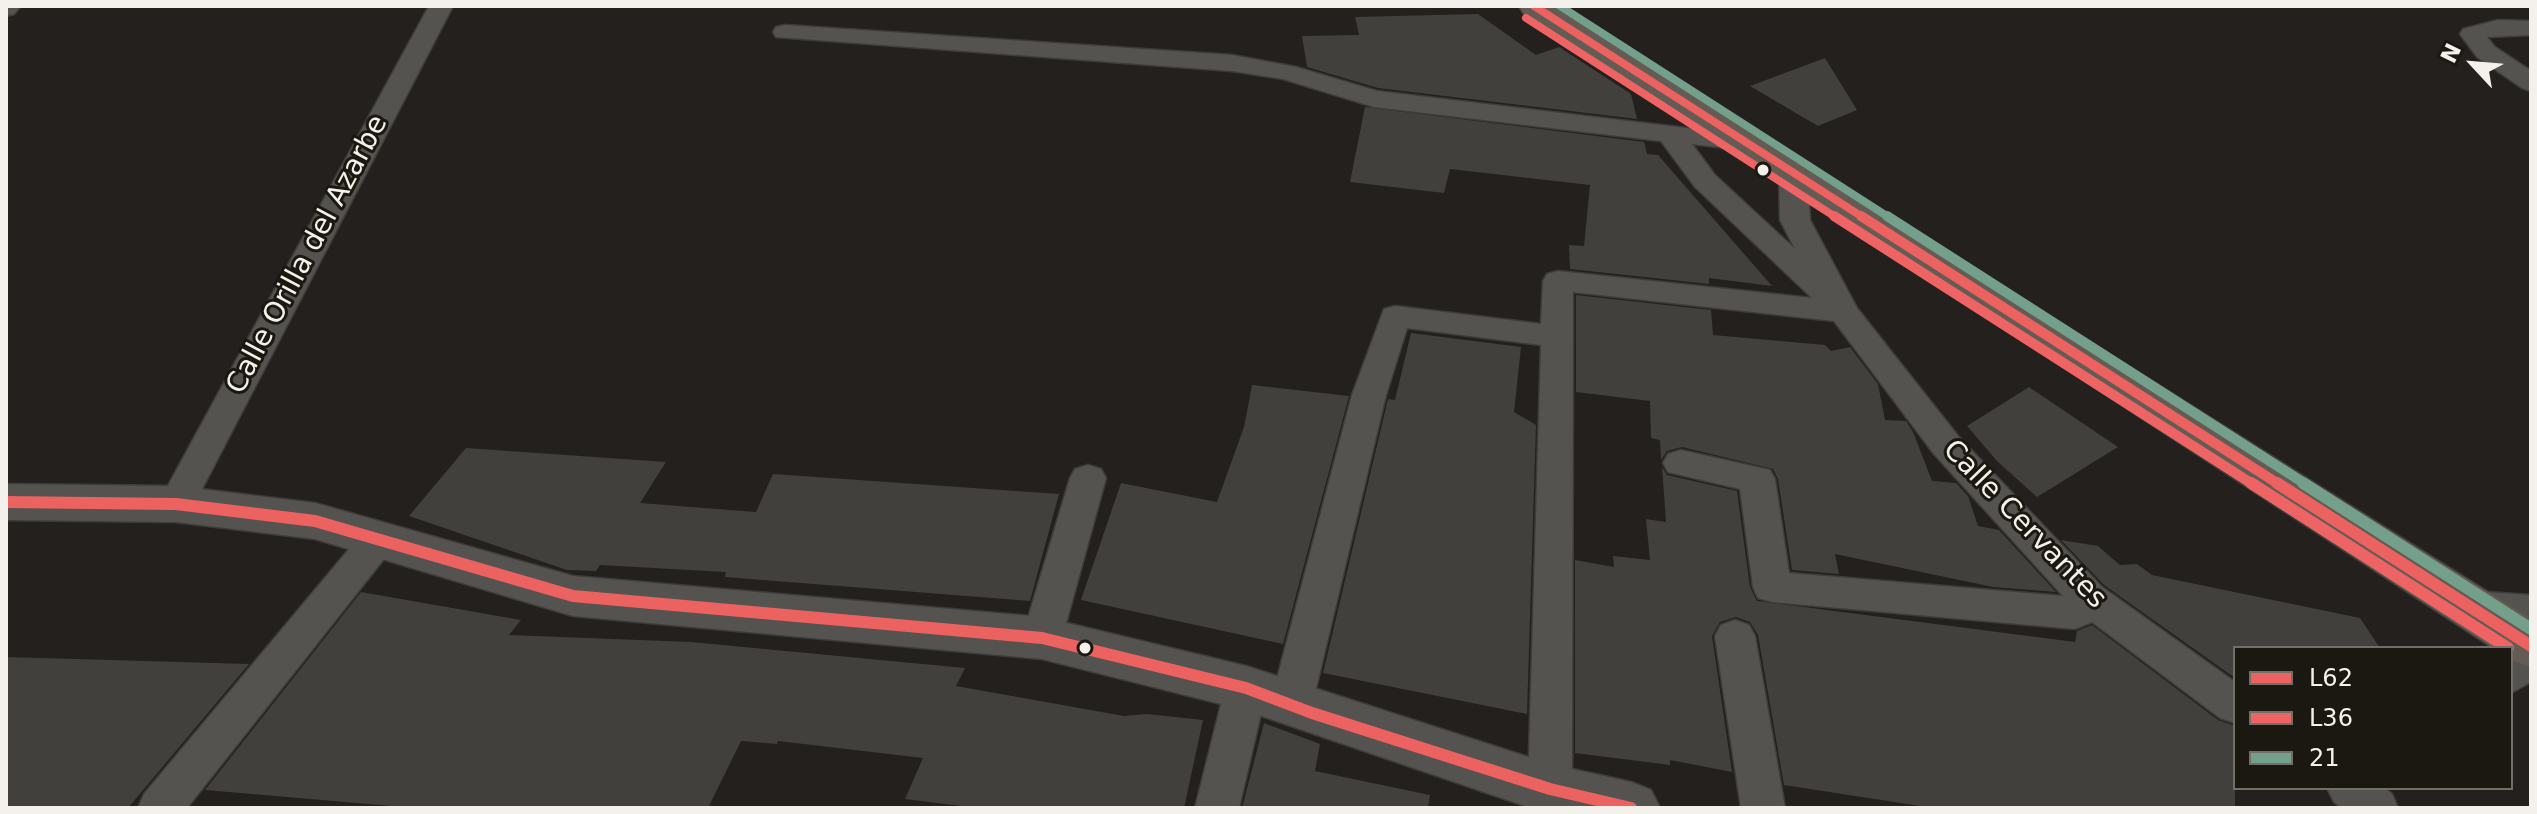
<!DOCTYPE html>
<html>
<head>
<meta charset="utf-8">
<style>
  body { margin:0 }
  #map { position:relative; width:2537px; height:814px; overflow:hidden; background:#23201d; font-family:"DejaVu Sans",sans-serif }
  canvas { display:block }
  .frame { position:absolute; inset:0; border:8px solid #f4f1ec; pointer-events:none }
  .legend { position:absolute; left:2233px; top:646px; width:280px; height:144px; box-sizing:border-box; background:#1b1811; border:2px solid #726f69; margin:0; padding:10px 14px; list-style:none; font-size:24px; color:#f4f1ec }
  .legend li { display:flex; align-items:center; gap:16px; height:40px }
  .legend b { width:40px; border:2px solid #726f69 }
  .north { position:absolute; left:2433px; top:24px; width:80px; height:80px; -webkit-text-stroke:6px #1b1811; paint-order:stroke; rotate:296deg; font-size:22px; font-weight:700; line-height:32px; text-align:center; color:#f4f1ec }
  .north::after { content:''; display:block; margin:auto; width:28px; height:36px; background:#f4f1ec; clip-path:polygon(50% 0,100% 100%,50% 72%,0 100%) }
</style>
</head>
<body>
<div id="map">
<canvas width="2537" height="814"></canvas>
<div class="frame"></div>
<ul class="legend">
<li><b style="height:10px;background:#ec6260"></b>L62</li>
<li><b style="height:10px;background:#ee6464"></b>L36</li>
<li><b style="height:10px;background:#749f8a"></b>21</li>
</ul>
<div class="north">N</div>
</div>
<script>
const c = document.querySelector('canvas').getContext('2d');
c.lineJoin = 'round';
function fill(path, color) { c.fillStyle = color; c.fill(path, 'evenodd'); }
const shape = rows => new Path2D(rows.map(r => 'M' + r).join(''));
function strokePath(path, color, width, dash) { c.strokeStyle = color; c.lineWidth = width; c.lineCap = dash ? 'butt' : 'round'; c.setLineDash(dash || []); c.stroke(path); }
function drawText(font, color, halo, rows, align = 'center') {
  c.font = font + ' "DejaVu Sans",sans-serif'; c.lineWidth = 6; c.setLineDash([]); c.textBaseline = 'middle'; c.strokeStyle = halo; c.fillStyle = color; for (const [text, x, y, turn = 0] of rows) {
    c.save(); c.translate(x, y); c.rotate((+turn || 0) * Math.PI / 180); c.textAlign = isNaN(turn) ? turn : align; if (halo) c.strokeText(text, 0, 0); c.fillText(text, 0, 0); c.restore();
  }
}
const building = shape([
  [1478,14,1536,55,1559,47,1631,94,1637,119,1378,88,1307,67,1302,36,1359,35,1355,17],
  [1825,58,1857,110,1818,126,1750,86],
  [1365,107,1644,142,1647,154,1658,155,1772,286,1709,278,1709,284,1570,269,1569,245,1584,246,1590,185,1450,169,1444,193,1350,182],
  [1576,295,1711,310,1713,335,1825,345,1831,351,1850,347,1878,384,1885,420,1906,421,1913,432,1932,481,1956,483,1968,496,1978,526,1999,530,2056,592,1993,587,1835,554,1839,574,1792,570,1778,479,1773,469,1682,447,1667,451,1661,460,1660,440,1651,438,1650,401,1576,392],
  [1411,333,1521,347,1514,412,1536,425,1527,714,1323,673,1388,399,1395,400],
  [1252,385,1349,396,1283,644,1081,600,1121,483,1217,502,1244,427],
  [2029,387,2118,447,2037,497,1997,461,1967,426],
  [466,448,666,462,640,503,756,512,773,474,1059,494,1030,601,725,577,726,572,600,565,596,571,567,570,409,516],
  [1662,467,1667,475,1737,491,1750,587,1757,601,2075,642,2077,631,2092,625,2218,720,2235,726,2235,808,1933,808,1784,785,1758,635,1750,622,1736,617,1720,622,1712,636,1732,772,1670,760,1670,765,1575,753,1575,560,1614,567,1613,556,1650,560,1646,519,1666,522],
  [2061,540,2098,546,2120,565,2137,564,2152,575,2360,618,2380,648,2235,648,2235,678,2104,585],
  [361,592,521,620,509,635,691,642,965,668,956,686,1124,716,1147,714,1203,720,1184,808,978,808,905,799,923,758,778,741,777,744,741,741,708,808,415,808,205,790],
  [6,657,249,664,128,808,6,808],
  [1264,723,1320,744,1315,771,1430,795,1428,808,1242,808]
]);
const street = shape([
  [6,6,21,6,14,14,6,16,6,6],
  [429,6,453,6,189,514,176,518,163,514,158,504,429,6],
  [2498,20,2531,21,2531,35,2487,37,2495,47,2531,71,2531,91,2522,88,2477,57,2460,34,2463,29,2498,20],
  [785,25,1232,55,1296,67,1377,91,1753,136,1757,142,1753,148,1743,150,1692,144,1715,175,1795,249,1780,220,1779,174,1783,168,1803,168,1807,174,1810,220,1857,308,1958,436,2102,587,2235,682,2235,723,2220,718,2092,622,2075,629,1772,602,1758,598,1753,587,1740,489,1668,472,1663,463,1668,454,1681,450,1770,470,1775,479,1789,573,2063,596,1934,454,1834,321,1573,292,1572,789,1565,803,1552,808,1535,803,1528,789,1541,345,1407,328,1386,395,1312,705,1306,718,1291,723,1276,718,1270,705,1352,395,1384,309,1395,306,1541,324,1543,281,1547,274,1558,271,1812,298,1695,187,1661,141,1374,107,1283,79,1232,71,776,37,773,32,776,27,785,25],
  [1088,465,1101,469,1106,478,1062,638,1056,649,1042,654,1028,649,1022,638,1070,478,1075,469,1088,465],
  [378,526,391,530,397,540,391,550,187,808,138,808,144,794,365,530,378,526],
  [2471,591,2531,595,2531,627,2471,623,2457,618,2451,607,2457,596,2471,591],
  [1735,620,1749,625,1755,636,1785,808,1741,808,1715,636,1721,625,1735,620],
  [2531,638,2531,682,2511,693,2511,649,2531,638],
  [1246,671,1261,676,1267,688,1239,808,1195,808,1225,688,1231,676,1246,671],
  [2327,788,2384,788,2392,794,2398,808,2342,808,2334,802,2327,788]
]);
const secondary = shape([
  [6,484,176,486,315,503,573,576,1042,617,1246,666,1550,764,1631,782,1651,790,1660,808,1531,808,1241,709,1042,659,573,616,315,539,176,522,6,520,6,484]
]);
const primary = shape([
  [1519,6,1555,6,2531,619,2531,667,2511,660,2511,648,2493,648,1523,13,1519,6]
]);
const bus1Far2 = shape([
  [1534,6,1864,218]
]);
const bus1Far1 = shape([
  [1861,216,2280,485]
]);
const bus1 = shape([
  [2277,483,2531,646],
  [6,502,176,504,315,521,573,596,1042,638,1246,688,1312,713,1550,789,1631,808]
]);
const bus2Far2 = shape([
  [1526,18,1837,218]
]);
const bus2Far1 = shape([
  [1834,216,2254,485]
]);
const bus2 = shape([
  [2251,483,2508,648]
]);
const bus3Far2 = shape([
  [1560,6,1890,218]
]);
const bus3Far1 = shape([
  [1887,216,2307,485]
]);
const bus3 = shape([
  [2303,483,2531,629]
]);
const markers = [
  [1763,170,7,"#f4f1ec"],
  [1085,648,7,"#f4f1ec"]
];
const streetNames = [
  ["Calle Orilla del Azarbe",308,255,-62],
  ["Calle Cervantes",2024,525,46]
];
fill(building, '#41403d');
strokePath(street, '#3e3c38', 3);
strokePath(secondary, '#3e3c38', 3);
strokePath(primary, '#3e3c38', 3);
fill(street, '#555350');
fill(secondary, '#555350');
fill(primary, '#645c54');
strokePath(bus1Far2, '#ec6260', 8);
strokePath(bus1Far1, '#ec6260', 10);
strokePath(bus1, '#ec6260', 12);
strokePath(bus2Far2, '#ee6464', 8);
strokePath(bus2Far1, '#ee6464', 10);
strokePath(bus2, '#ee6464', 12);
strokePath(bus3Far2, '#749f8a', 8);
strokePath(bus3Far1, '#749f8a', 10);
strokePath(bus3, '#749f8a', 12);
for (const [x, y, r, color] of markers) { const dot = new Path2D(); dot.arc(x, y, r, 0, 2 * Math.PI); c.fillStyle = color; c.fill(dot); strokePath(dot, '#1b1811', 3); }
drawText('28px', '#f4f1ec', '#1b1811', streetNames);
</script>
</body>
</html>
